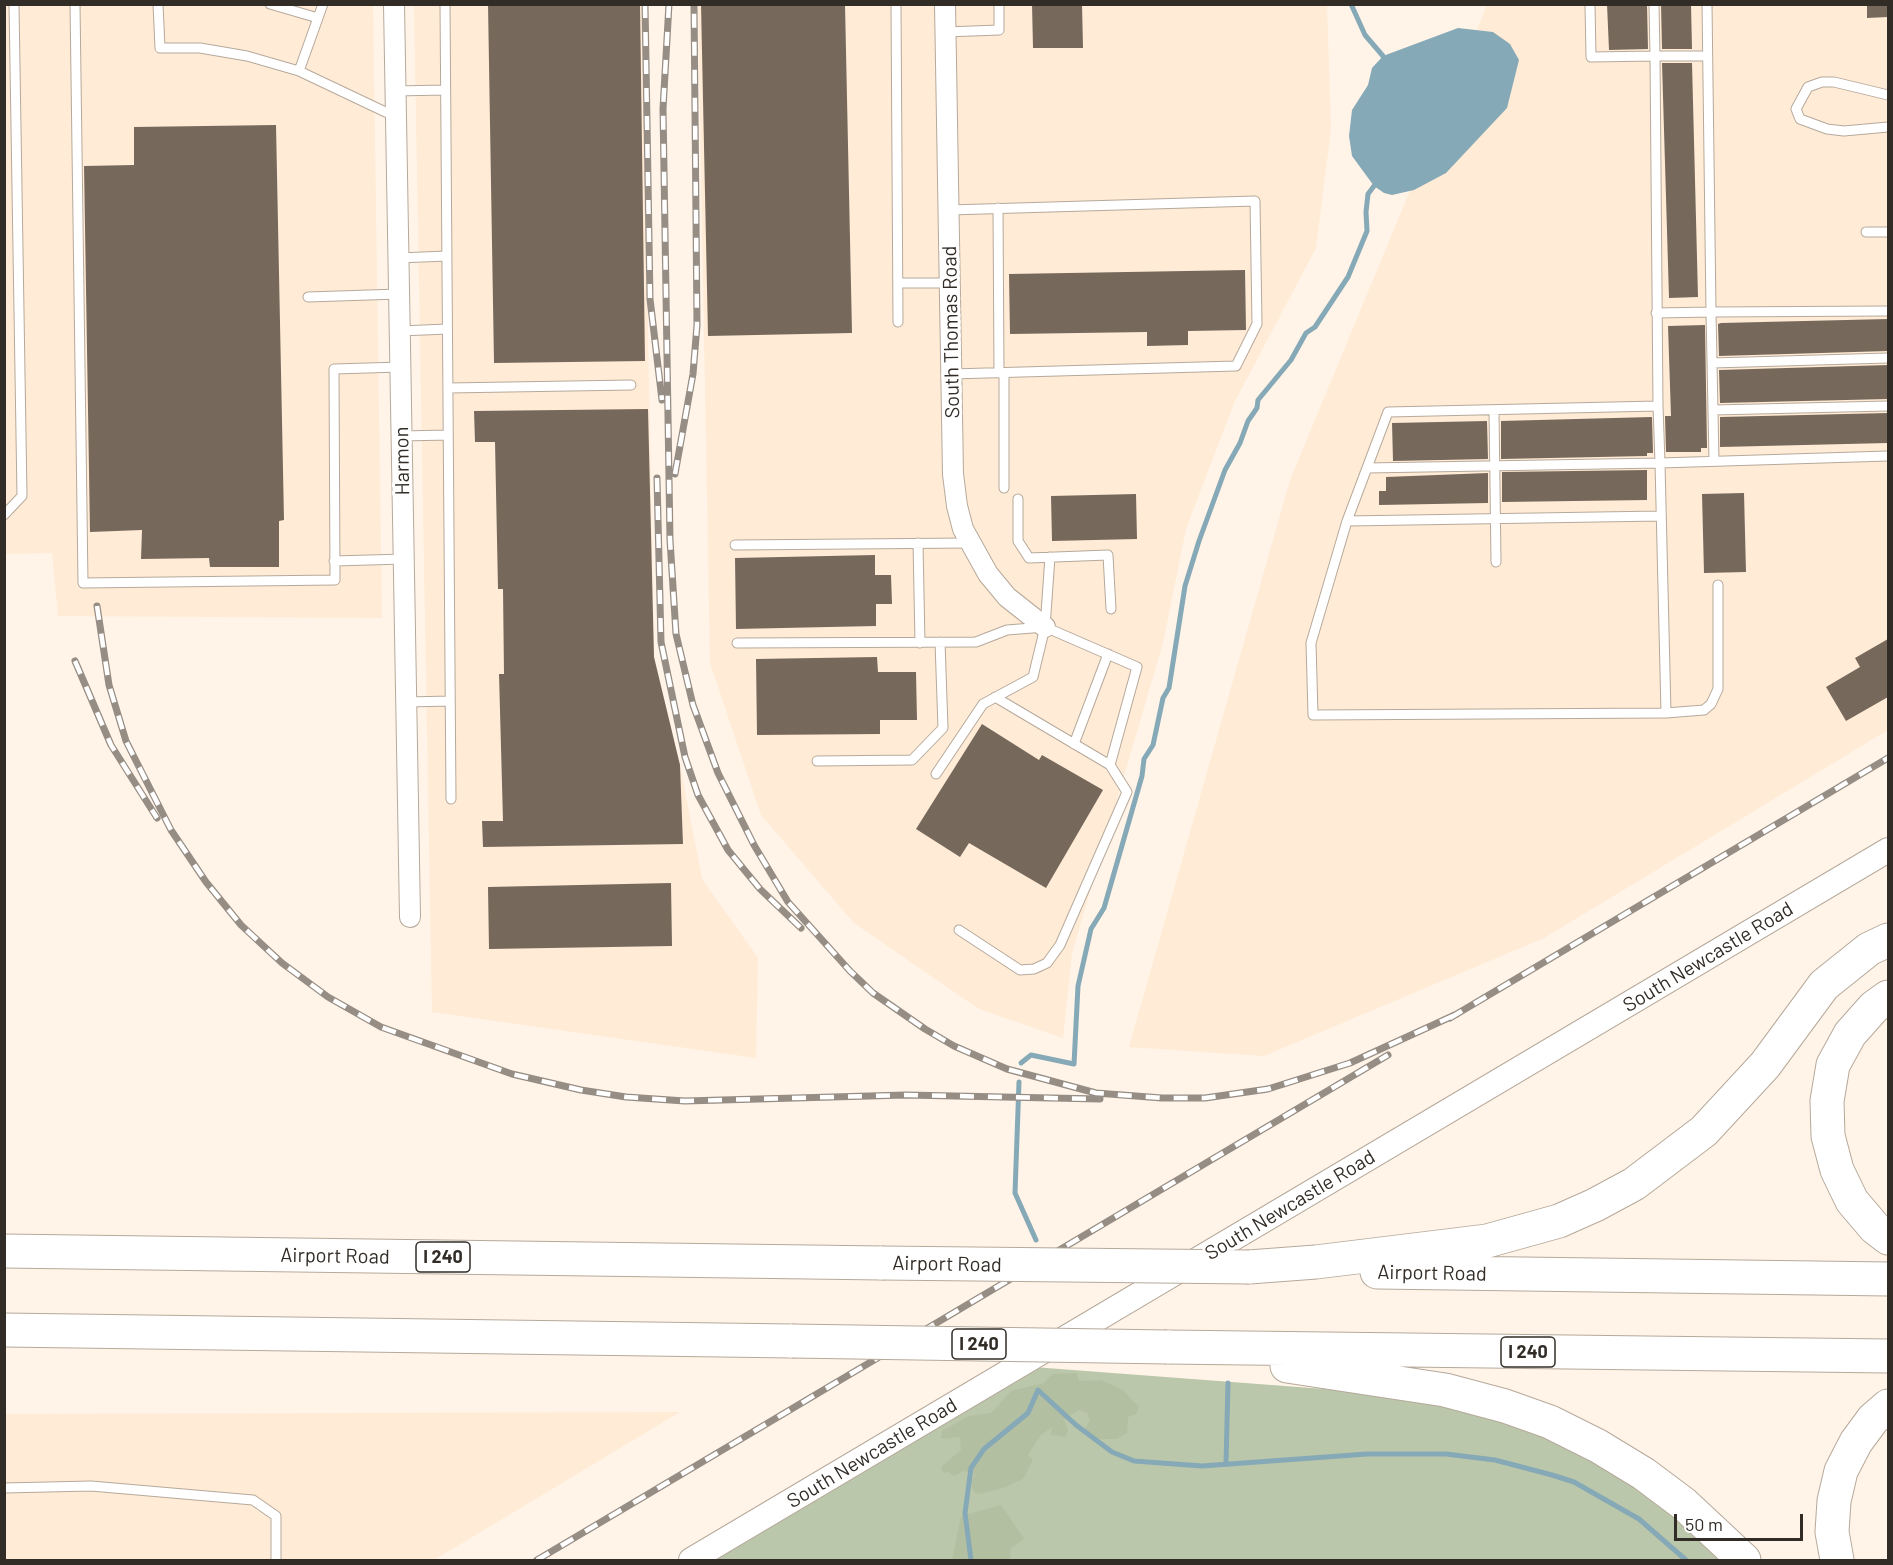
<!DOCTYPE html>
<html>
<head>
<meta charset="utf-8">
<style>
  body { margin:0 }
  #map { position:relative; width:1893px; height:1565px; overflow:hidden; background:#fff4e7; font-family:Barlow,sans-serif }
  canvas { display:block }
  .frame { position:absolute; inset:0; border:6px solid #322c27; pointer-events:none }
  .scale { position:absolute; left:1674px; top:1514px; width:129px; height:27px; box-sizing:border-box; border:3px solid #322c27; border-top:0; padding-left:8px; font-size:18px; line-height:21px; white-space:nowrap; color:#322c27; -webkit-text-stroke:4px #fff; paint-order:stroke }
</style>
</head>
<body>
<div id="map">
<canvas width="1893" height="1565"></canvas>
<div class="frame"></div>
<div class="scale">50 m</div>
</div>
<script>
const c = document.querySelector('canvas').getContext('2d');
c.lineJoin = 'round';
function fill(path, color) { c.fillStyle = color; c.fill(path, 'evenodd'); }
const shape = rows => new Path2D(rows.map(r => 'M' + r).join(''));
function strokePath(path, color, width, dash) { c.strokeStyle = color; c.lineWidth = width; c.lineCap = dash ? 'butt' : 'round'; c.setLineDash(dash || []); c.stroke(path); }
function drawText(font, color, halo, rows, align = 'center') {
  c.font = font + ' Barlow,sans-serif'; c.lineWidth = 6; c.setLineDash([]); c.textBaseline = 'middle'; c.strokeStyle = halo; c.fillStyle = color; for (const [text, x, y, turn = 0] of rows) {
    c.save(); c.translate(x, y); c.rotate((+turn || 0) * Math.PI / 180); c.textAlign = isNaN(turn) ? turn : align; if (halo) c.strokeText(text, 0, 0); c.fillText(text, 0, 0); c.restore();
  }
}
const built = shape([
  [4,5,373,5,382,618,58,616,52,553,5,554],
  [414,5,642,5,654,657,680,765,702,879,758,958,756,1058,432,1012],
  [698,5,1327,5,1331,129,1316,248,1234,403,1186,529,1163,643,1072,953,1063,1038,979,1009,854,923,761,815,710,663],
  [1487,5,1888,5,1888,730,1544,938,1264,1056,1129,1047,1290,480],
  [680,1412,434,1560,5,1560,4,1414]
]);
const green = shape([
  [1033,1367,1444,1398,1603,1459,1731,1560,707,1560]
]);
const forest = shape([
  [1076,1373,1079,1381,1101,1380,1123,1390,1139,1407,1136,1414,1128,1417,1127,1433,1117,1439,1097,1439,1085,1429,1090,1420,1087,1413,1079,1410,1064,1419,1068,1431,1066,1437,1051,1435,1052,1427,1040,1436,1028,1455,1033,1460,1023,1479,1003,1488,979,1494,974,1493,971,1482,975,1474,964,1471,954,1476,949,1472,943,1473,941,1467,961,1450,960,1437,941,1439,942,1431,969,1416,991,1413,1011,1391,1044,1383,1052,1374],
  [1001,1505,1024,1539,1010,1549,1011,1560,952,1560,961,1516]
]);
const water = shape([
  [1458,28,1493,32,1510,44,1519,60,1507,108,1446,173,1414,190,1392,195,1384,193,1374,186,1352,156,1349,136,1352,110,1368,85,1372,68,1383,56]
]);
const stream = shape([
  [1351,4,1365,35,1383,56],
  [1021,1063,1031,1055,1074,1064,1078,986,1091,929,1104,908,1142,776,1144,759,1153,745,1163,698,1169,688,1185,586,1199,541,1225,470,1240,443,1248,421,1257,408,1258,400,1291,360,1306,333,1315,327,1348,277,1367,231,1366,212,1368,194,1374,186],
  [1019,1082,1015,1193,1036,1240],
  [1226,1463,1228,1383],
  [971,1560,965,1513,971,1468,984,1449,1028,1413,1038,1390,1076,1425,1112,1452,1134,1461,1202,1466,1367,1454,1446,1454,1495,1460,1552,1475,1574,1482,1639,1519,1686,1560]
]);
const building = shape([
  [488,4,640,4,645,361,494,363],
  [701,4,845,4,852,333,708,336],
  [1032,4,1082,4,1083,48,1033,48],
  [1607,4,1647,4,1648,49,1609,50],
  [1661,4,1691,4,1692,49,1662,49],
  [1867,4,1888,4,1888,17,1867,18],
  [1662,63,1692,63,1698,297,1669,298],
  [276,125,284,520,279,521,279,567,210,567,209,558,141,559,142,530,90,532,84,166,134,165,134,127],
  [1245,270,1246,330,1188,331,1188,345,1147,346,1147,332,1010,334,1009,274],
  [1888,319,1888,351,1719,356,1718,324,1721,323],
  [1705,325,1707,448,1701,448,1701,452,1666,452,1665,416,1671,416,1668,326],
  [1888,365,1888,399,1720,403,1719,370],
  [648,409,654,657,680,765,683,844,483,847,482,821,503,821,499,674,504,674,503,589,498,589,495,442,475,442,474,411],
  [1888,413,1888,443,1720,447,1720,417],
  [1652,417,1653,453,1647,453,1647,456,1501,459,1501,421],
  [1487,421,1488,459,1393,461,1392,423],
  [1647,470,1647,500,1502,502,1502,472],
  [1488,473,1488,503,1379,505,1379,491,1386,491,1386,477],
  [1744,493,1746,572,1704,573,1702,494],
  [1136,494,1137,539,1052,541,1051,496],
  [875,555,875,575,891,575,892,604,876,604,876,626,736,629,735,558],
  [1888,639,1888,697,1846,721,1826,687,1860,667,1855,658],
  [877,657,878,672,916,672,917,720,880,720,880,734,757,735,756,659],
  [982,724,1039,760,1042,755,1103,790,1046,888,969,843,960,857,916,829],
  [671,883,672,946,489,949,488,887]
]);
const service = shape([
  [75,4,83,583,335,580,334,369,401,367],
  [158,4,160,48,200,48,247,56,299,71,323,4],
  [270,4,318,18],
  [445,4,451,799],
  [896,4,898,322],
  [1590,4,1591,57,1655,56,1658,406,1388,412,1347,521,1311,643,1313,715,1666,713,1660,463,1888,456],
  [1654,4,1655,56,1707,56],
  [1707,4,1711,312,1888,311],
  [945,32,999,30,999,4],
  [299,71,396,117],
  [395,91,445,90],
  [1888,95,1834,82,1822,82,1808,87,1796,109,1800,119,1827,129,1844,131,1888,127],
  [998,208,999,373],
  [949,210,1255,201,1257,324,1236,366,951,374],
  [1866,232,1888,232],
  [398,258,447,256],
  [898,283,950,283],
  [308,297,399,294],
  [1656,313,1711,312,1714,461],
  [400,331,447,329],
  [1712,363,1888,358],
  [448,388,631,385],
  [1494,410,1496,562],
  [1713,410,1888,406],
  [402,436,448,435],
  [1367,468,1660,463,1658,406],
  [1004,488,1004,373],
  [1018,499,1018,541,1029,558,1108,555,1111,609],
  [4,515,22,496,14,4],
  [1347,521,1661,516],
  [918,543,920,643],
  [735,545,969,543],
  [334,561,404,559],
  [737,643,976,642,1007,630,1045,627,1137,667,1110,765,995,697],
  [407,702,450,701],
  [1666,713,1704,710,1711,704,1718,689,1718,585],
  [1074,744,1108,654],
  [817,761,912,760,943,728,940,642],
  [936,774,983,704,1033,677,1045,627,1050,557],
  [959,930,1020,970,1034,969,1047,963,1060,945,1127,792,1110,765],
  [4,1488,91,1486,253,1500,276,1516,276,1560]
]);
const minor = shape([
  [394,4,410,917],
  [945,4,953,474,957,506,963,529,988,574,1007,597,1045,627]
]);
const tertiary = shape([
  [691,1560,1888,850]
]);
const motorway = shape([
  [1888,997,1874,1007,1850,1034,1833,1065,1827,1101,1828,1136,1837,1170,1852,1201,1875,1228,1888,1238],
  [4,1251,882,1263],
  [1249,1267,1316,1262,1487,1241,1559,1221,1595,1205,1634,1184,1704,1131,1765,1065,1824,985,1869,949,1888,940],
  [1377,1272,1888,1279],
  [4,1330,792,1341],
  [1167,1347,1888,1356],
  [1287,1366,1445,1390,1505,1406,1550,1422,1598,1446,1644,1474,1684,1504,1744,1560],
  [1837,1560,1832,1532,1834,1501,1841,1471,1856,1442,1873,1419,1888,1406]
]);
const rail = shape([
  [645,4,650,299,662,400],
  [669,4,663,109,670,540,676,634,693,705,718,773,754,845,788,902,850,971,873,993,925,1029,954,1046,1007,1069,1096,1093,1162,1098,1205,1098,1268,1089,1350,1063,1457,1014],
  [675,474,693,374,697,325,694,4],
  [657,478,661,642,685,757,698,795,728,850,760,889,801,928],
  [97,606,109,685,126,741,171,830,206,882,241,925,282,963,328,997,381,1027,512,1074,581,1090,626,1097,685,1101,906,1095,1100,1099],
  [75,661,111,745,157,818],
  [1450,1018,1888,758],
  [537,1560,1388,1055]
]);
const motorwayBridge = shape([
  [882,1263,1249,1267],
  [792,1341,1167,1347]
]);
const shields = [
  [443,1257,54],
  [979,1344,54],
  [1528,1352,54]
];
const shieldNames = [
  ["I 240",443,1257],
  ["I 240",979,1344],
  ["I 240",1528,1352]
];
const streetNames = [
  ["South Thomas Road",951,332,-91],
  ["Harmon",402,461,-91],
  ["South Newcastle Road",1708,957,-31],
  ["South Newcastle Road",1290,1205,-31],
  ["Airport Road",335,1256,1],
  ["Airport Road",947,1264,1],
  ["Airport Road",1432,1273,1],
  ["South Newcastle Road",872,1453,-31]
];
fill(built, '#ffebd6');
fill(green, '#bbc7aa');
fill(forest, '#b3bfa1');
fill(water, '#86a9b7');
strokePath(stream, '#86a9b7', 5);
fill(building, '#76695c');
strokePath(service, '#b6a99b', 11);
strokePath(minor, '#b6a99b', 22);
strokePath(tertiary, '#b6a99b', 26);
strokePath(motorway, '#b6a99b', 35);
strokePath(service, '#fff', 9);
strokePath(minor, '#fff', 20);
strokePath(tertiary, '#fff', 24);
strokePath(motorway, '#fff', 33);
strokePath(rail, '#968d85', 7);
strokePath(rail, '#fff', 4.5, [14]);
strokePath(motorwayBridge, '#b6a99b', 35, []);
strokePath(motorwayBridge, '#fff', 33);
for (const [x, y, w] of shields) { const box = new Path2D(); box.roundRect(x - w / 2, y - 15, w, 30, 4.5); c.fillStyle = '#fff'; c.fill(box); strokePath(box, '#322c27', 1.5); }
drawText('bold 18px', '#322c27', null, shieldNames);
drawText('20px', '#322c27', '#fff', streetNames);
</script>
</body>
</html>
